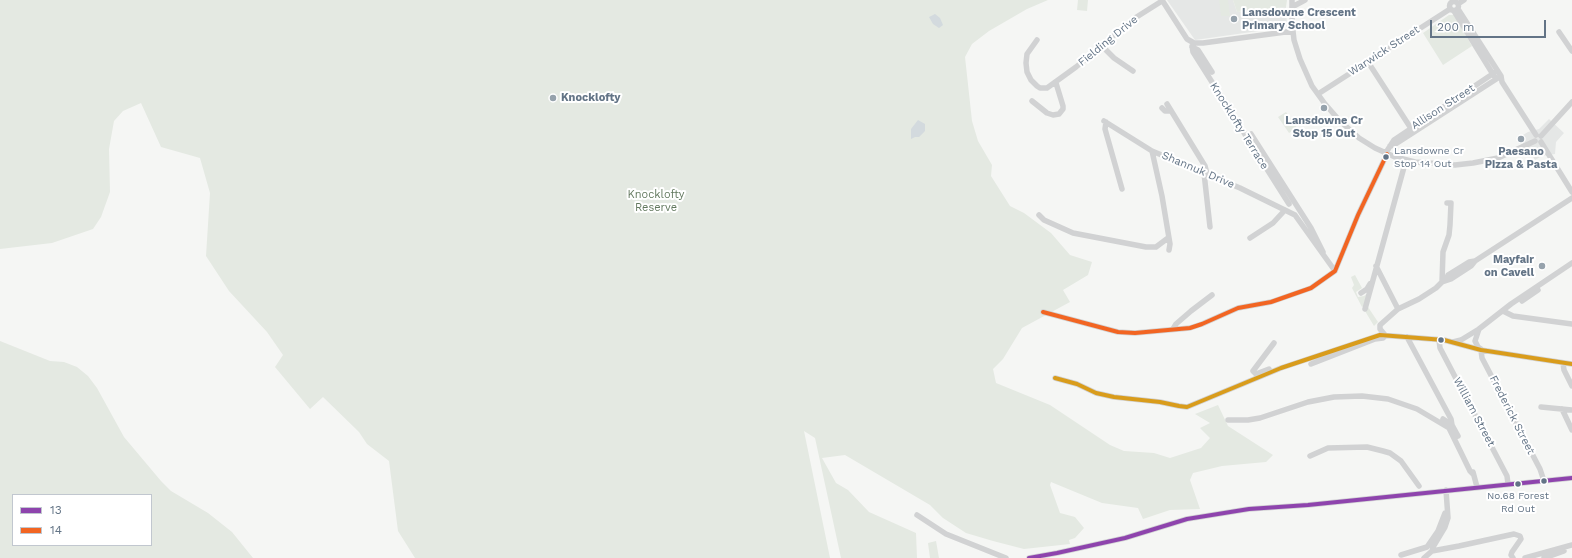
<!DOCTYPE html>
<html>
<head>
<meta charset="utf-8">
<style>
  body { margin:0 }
  #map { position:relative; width:1572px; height:558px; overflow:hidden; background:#f5f6f4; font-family:"Work Sans",sans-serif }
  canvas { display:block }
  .legend { position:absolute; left:12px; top:494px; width:140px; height:52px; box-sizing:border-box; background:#fff; border:1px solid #c1c7cf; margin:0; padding:5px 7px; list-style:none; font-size:12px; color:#637486 }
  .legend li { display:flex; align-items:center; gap:8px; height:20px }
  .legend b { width:20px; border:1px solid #c1c7cf }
  .scale { position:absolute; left:1430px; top:20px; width:116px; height:18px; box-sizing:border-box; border:2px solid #637486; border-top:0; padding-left:5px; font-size:12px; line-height:14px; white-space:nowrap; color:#637486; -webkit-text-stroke:3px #fff; paint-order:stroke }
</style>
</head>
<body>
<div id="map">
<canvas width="1572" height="558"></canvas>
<ul class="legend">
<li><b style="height:5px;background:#8e44ad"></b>13</li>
<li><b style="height:5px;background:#f26522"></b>14</li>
</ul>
<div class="scale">200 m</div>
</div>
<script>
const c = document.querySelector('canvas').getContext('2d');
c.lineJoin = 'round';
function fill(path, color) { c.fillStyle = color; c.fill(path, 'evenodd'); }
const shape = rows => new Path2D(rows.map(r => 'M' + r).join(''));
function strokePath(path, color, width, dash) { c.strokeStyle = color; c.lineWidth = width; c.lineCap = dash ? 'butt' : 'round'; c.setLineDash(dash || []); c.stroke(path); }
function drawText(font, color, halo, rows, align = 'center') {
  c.font = font + ' "Work Sans",sans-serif'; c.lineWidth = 4; c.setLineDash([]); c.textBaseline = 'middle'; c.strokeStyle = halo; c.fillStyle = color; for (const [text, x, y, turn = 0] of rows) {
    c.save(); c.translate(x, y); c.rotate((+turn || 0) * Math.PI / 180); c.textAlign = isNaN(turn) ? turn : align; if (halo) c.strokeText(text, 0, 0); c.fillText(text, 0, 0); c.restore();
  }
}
const built = shape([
  [1167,0,1233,0,1237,12,1286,7,1287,27,1195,40],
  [1549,119,1564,133,1556,142,1555,154,1542,156,1535,160,1529,150,1519,143,1518,138,1528,132,1539,129]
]);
const green = shape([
  [0,0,1048,0,1027,9,989,31,972,44,965,57,972,121,978,141,992,165,991,176,1010,206,1024,213,1051,233,1070,255,1092,262,1088,275,1063,290,1070,302,1022,328,1003,359,993,369,996,383,1050,405,1110,445,1124,451,1154,453,1170,458,1201,448,1210,438,1200,428,1210,423,1195,414,1218,405,1228,426,1273,455,1266,462,1222,466,1193,473,1190,480,1200,509,1170,510,1143,519,1138,508,1102,503,1051,482,1050,485,1060,513,1075,517,1084,528,1075,538,1069,540,1070,544,1024,549,993,541,966,533,943,518,930,505,845,455,822,458,836,483,848,490,869,512,916,533,917,558,841,558,815,438,804,431,830,558,415,558,398,531,389,461,367,444,359,432,323,397,310,409,275,367,283,355,267,332,229,291,206,256,210,193,200,158,161,147,141,103,123,111,114,121,109,149,110,192,101,217,93,229,52,243,0,249],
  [1078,0,1088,0,1087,11,1077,10],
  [1219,0,1228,0,1230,16,1221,16],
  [1233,0,1287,0,1286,7,1237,12],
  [1449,15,1454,15,1472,46,1443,65,1423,33],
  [1286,112,1297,128,1289,133,1278,117],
  [1355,275,1362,288,1356,292,1358,297,1364,296,1368,293,1364,306,1362,307,1352,288,1354,285,1351,277],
  [1368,307,1378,322,1374,326,1365,311],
  [0,341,50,361,64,362,77,367,88,376,97,388,124,437,161,481,171,491,208,513,232,532,253,558,0,558],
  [13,495,151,495,151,545,13,545],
  [936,541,939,558,930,558,928,543]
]);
const water = shape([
  [935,14,940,18,943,25,939,28,933,24,929,17],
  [918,120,925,124,925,131,919,137,915,137,911,139,911,129]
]);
const minor = shape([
  [1162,0,1187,39,1194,43,1192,46,1193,52,1289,204],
  [1292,0,1292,22,1294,40,1300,59,1312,86,1325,104,1339,120,1359,138,1375,148,1395,157,1415,162,1455,165,1473,163,1498,158,1535,141],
  '1449.5 6a4.5 4.5 0 1 1 9 0a4.5 4.5 0 1 1-9 0Z',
  [1458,4,1464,0],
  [1292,7,1305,0],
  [1458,9,1501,76,1502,82,1536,135],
  [1454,11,1494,76],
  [1559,32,1572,51],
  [1037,40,1027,54,1026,63,1027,72,1031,80,1037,86,1040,88,1047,88,1076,67,1135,18,1162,1],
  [1194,43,1203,43,1293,31],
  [1102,46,1114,58,1133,71],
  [1192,47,1198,50,1212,72],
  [1368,62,1412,130],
  [1318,94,1450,9],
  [1032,101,1047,113,1053,115,1059,114,1063,109,1063,106,1056,83],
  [1167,104,1205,166,1207,174],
  [1162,108,1165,111,1171,111],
  [1104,121,1152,151,1240,188,1295,215,1335,271],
  [1106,122,1105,129,1122,189],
  [1251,134,1311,228,1323,252],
  [1541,136,1572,102],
  [1541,142,1572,192],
  [1390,146,1394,145,1501,76],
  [1152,151,1162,196,1170,244,1169,250],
  [1385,154,1394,140,1497,71],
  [1204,173,1210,227],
  [1039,215,1044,220,1073,233,1146,247,1156,247,1168,238],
  [1250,238,1273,223,1285,210],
  [1376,266,1398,309],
  [1446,280,1448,275,1469,262,1475,261,1572,198],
  [1442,282,1443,252,1449,235,1450,225,1451,203,1447,203],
  [1361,293,1367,289,1370,284],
  [1522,301,1538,290],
  [1365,309,1406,160],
  [1503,311,1513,316,1572,324],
  [1043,312,1118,332,1135,333,1190,328,1202,324,1238,308,1271,302,1311,288,1335,271,1358,215,1387,154],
  [1173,329,1176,324,1191,311,1212,295],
  [1385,335,1380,329,1380,325,1398,309,1419,299,1436,288,1442,282,1451,279,1471,266,1475,261],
  [1407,337,1451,419,1452,425],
  [1439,340,1440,348,1507,476,1508,484],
  [1453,342,1461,340,1479,329],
  [1481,349,1478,347,1475,341,1479,329,1511,304,1572,263],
  [1481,350,1482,358,1540,469,1544,481],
  [1563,363,1564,370,1572,386],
  [1311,364,1375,339,1383,338,1385,336],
  [1269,369,1256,374,1253,371,1274,343],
  [1055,378,1077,384,1096,393,1114,397,1160,402,1179,406,1187,407,1281,368,1380,335,1444,340,1481,350,1572,364],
  [1541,407,1572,410],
  [1562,409,1572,430],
  [1443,419,1452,425,1458,436],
  [1228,420,1248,420,1260,418,1308,402,1334,397,1362,396,1388,399,1417,409,1449,428,1470,471,1473,474],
  [1310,456,1328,448,1367,447,1383,451,1390,453,1401,461,1419,486],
  [1473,472,1477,487],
  [1446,490,1448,518,1445,527,1433,547,1432,551,1459,546,1514,534,1520,536,1521,539,1512,552,1511,555,1513,558],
  [917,515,946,534,1006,558],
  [1401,555,1427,547,1438,531,1445,513],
  [1029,558,1057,553,1125,538,1187,519,1249,509,1308,505,1572,478],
  [1424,558,1432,551],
  [1525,558,1572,545],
  [1544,558,1564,551]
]);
const bus1 = shape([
  [1029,558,1057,553,1125,538,1187,519,1249,509,1308,505,1572,478]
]);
const bus2 = shape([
  [1043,312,1118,332,1135,333,1190,328,1202,324,1238,308,1271,302,1311,288,1335,271,1358,215,1387,154]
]);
const bus3 = shape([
  [1055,378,1077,384,1096,393,1114,397,1160,402,1179,406,1187,407,1281,368,1380,335,1444,340,1481,350,1572,364]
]);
const markers = [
  [1234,19,4,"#96a2ac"],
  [553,98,4,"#96a2ac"],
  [1324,108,4,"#96a2ac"],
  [1521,139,4,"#96a2ac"],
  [1386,157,3.5,"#637486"],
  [1542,266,4,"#96a2ac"],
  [1441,340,3.5,"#637486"],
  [1544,481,3.5,"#637486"],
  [1518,484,3.5,"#637486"]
];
const busNames = [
  ["Lansdowne Cr",1394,151],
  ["Stop 14 Out",1394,164],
  ["No.68 Forest",1518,496,"center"],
  ["Rd Out",1518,509,"center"]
];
const poiNames = [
  ["Lansdowne Crescent",1242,13],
  ["Primary School",1242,26],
  ["Knocklofty",561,98],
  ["Lansdowne Cr",1324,121,"center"],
  ["Stop 15 Out",1324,134,"center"],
  ["Paesano",1521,152,"center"],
  ["Pizza & Pasta",1521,165,"center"],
  ["Mayfair",1534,260,"right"],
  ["on Cavell",1534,273,"right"]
];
const streetNames = [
  ["Fielding Drive",1108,41,-39],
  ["Warwick Street",1384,51,-33],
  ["Allison Street",1443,107,-33],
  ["Knocklofty Terrace",1239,126,58],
  ["Shannuk Drive",1198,170,23],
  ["William Street",1474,412,62],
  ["Frederick Street",1512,415,63]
];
const parkNames = [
  ["Knocklofty",656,195],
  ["Reserve",656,208]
];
fill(built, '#e5e7e6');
fill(green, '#e4e9e2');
fill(water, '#d3dade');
strokePath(minor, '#d1d2d3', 5.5);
strokePath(bus1, '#8e44ad', 4);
strokePath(bus2, '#f26522', 4);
strokePath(bus3, '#d99c1b', 4);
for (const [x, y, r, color] of markers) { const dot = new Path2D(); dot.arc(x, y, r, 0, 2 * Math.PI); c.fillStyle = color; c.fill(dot); strokePath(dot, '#fff', 1.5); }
drawText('10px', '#637486', '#fff', busNames, 'left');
drawText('bold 11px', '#637486', '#fff', poiNames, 'left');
drawText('11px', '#637486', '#fff', streetNames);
drawText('11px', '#62785e', '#fff', parkNames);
</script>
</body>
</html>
